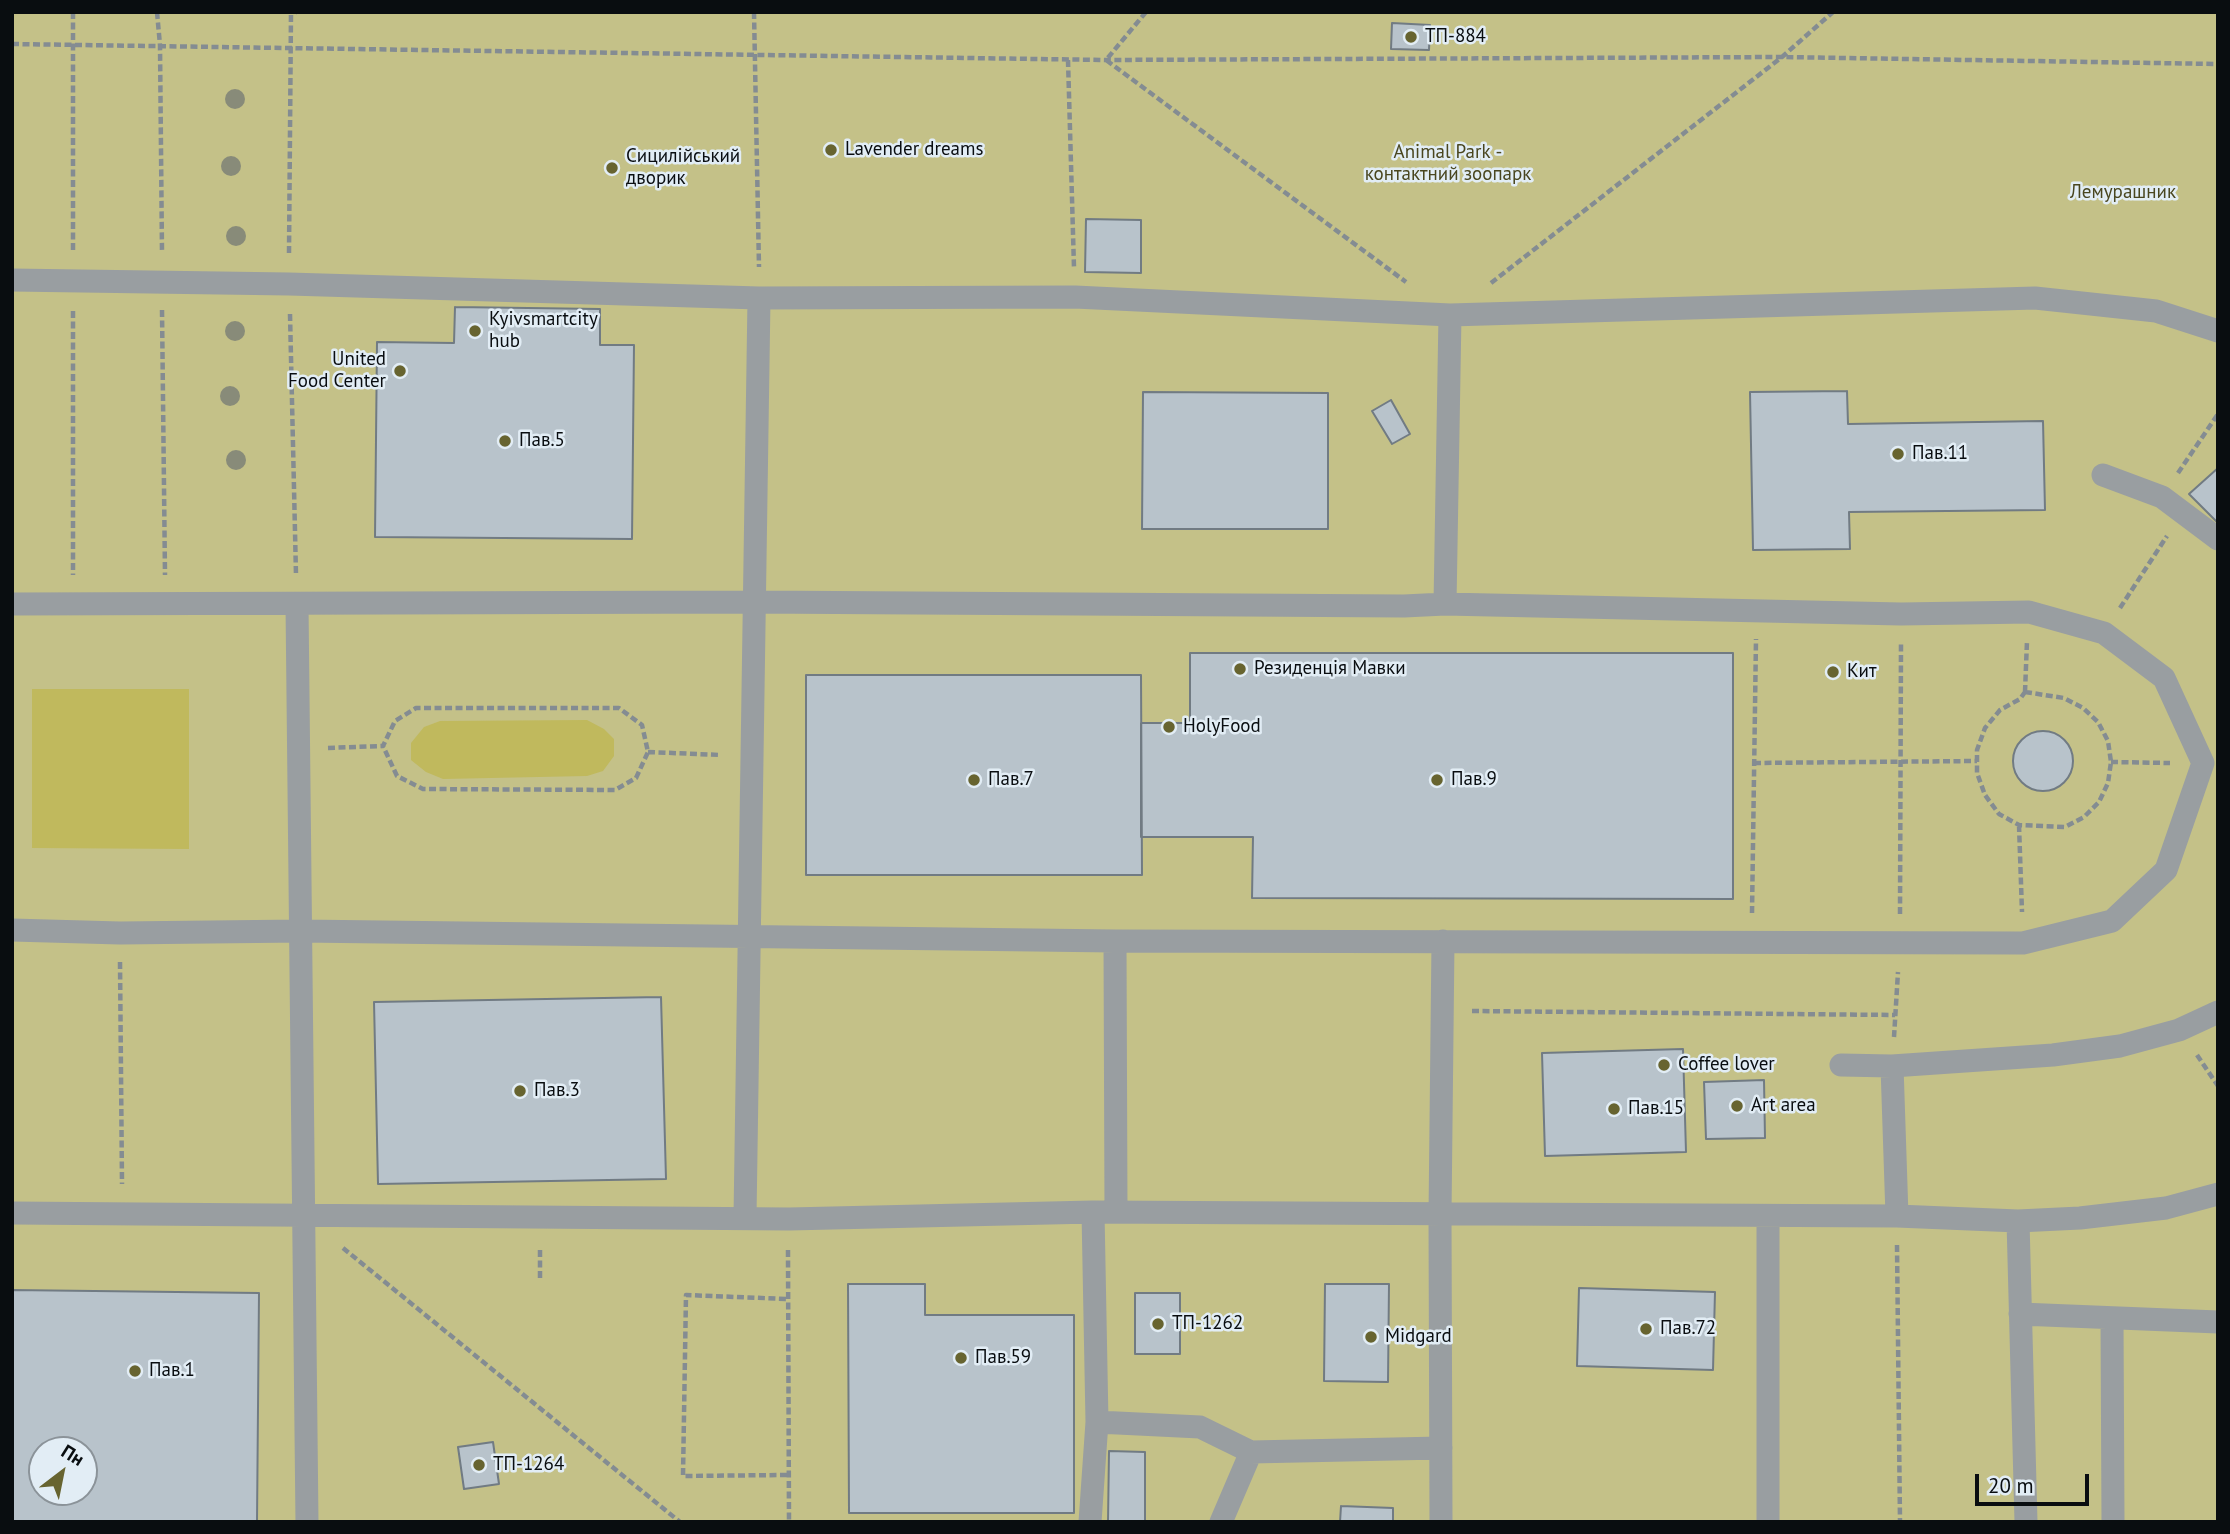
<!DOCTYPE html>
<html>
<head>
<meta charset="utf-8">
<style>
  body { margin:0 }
  #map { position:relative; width:2230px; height:1534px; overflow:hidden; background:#d5e0e8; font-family:"PT Sans",sans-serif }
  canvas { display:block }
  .frame { position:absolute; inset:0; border:14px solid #090d10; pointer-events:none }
  .north { position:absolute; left:28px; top:1436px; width:70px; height:70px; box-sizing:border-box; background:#e2edf5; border:2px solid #8b9399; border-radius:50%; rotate:32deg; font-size:19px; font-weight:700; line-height:28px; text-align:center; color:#090d10 }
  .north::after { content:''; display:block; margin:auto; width:24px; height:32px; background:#676430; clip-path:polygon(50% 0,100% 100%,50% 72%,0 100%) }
  .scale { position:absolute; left:1975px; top:1474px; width:114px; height:32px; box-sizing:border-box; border:4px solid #090d10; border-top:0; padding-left:9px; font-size:21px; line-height:24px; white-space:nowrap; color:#090d10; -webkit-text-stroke:5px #e2edf5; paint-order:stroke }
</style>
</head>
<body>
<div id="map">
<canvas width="2230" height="1534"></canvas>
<div class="frame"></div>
<div class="north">Пн</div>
<div class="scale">20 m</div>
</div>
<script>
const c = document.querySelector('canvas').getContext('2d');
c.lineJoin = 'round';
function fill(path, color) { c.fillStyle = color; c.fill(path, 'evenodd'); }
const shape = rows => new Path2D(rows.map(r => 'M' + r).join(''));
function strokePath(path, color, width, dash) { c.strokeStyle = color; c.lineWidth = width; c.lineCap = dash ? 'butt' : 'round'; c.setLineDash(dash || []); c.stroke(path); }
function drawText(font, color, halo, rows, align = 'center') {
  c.font = font + ' "PT Sans",sans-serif'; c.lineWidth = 5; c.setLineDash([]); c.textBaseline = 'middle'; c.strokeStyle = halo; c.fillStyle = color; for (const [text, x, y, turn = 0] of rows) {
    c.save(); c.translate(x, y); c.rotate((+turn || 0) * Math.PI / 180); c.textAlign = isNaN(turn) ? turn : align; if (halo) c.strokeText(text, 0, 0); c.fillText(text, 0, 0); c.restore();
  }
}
const green = shape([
  [12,12,2218,12,2218,1522,12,1522],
  [42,1450,84,1450,84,1492,42,1492]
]);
const water = shape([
  [32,689,189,689,189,849,32,848],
  [587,720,604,729,614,739,614,756,603,771,587,776,443,779,426,772,411,760,411,743,424,727,440,721]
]);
const building = shape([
  [1392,23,1430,25,1429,50,1391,49,1392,23],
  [1086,219,1141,220,1141,273,1085,272,1086,219],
  [455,307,600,309,600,345,634,345,632,539,375,537,377,342,454,343,455,307],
  [1847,391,1848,424,2043,421,2045,510,1849,512,1850,549,1753,550,1750,392,1847,391],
  [1143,392,1328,393,1328,529,1142,529,1143,392],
  [1391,400,1410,434,1392,444,1372,411,1391,400],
  [2218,468,2218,523,2189,494,2218,468],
  [1190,653,1733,653,1733,899,1252,898,1253,837,1141,837,1141,723,1190,723,1190,653],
  [806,675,1141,675,1142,875,806,875,806,675],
  '2013 761a30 30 0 1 1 60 0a30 30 0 1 1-60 0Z',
  [661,997,666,1179,378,1184,374,1002,661,997],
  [1683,1049,1686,1152,1545,1156,1542,1053,1683,1049],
  [1764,1080,1765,1138,1706,1139,1704,1082,1764,1080],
  [848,1284,925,1284,925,1315,1074,1315,1074,1513,849,1513,848,1284],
  [1325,1284,1389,1284,1388,1382,1324,1381,1325,1284],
  [1579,1288,1715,1292,1713,1370,1577,1366,1579,1288],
  [12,1290,259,1293,257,1522,12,1522,12,1290],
  [42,1450,84,1450,84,1492,42,1492,42,1450],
  [1135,1293,1180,1293,1180,1354,1135,1354,1135,1293],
  [493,1442,499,1484,464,1489,458,1447,493,1442],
  [1109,1451,1145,1452,1145,1522,1108,1522,1109,1451],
  [1341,1506,1393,1508,1393,1522,1340,1522,1341,1506]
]);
const path = shape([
  [157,12,160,45,162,253],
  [296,12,297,12],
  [754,12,759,267],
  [1146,12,1106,60,1406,282],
  [12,44,1106,60,1782,57,2218,64],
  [1068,60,1074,268],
  [73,250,73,12],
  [289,253,291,12],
  [1491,283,1782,57,1833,12],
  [162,310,165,575],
  [73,311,73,575],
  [290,314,296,575],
  [2178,473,2218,414],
  [2120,608,2167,536],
  [2025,692,2064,698,2083,708,2098,722,2108,741,2111,762,2108,783,2099,802,2084,817,2065,827,2019,825,1999,814,1985,795,1977,773,1977,750,1985,728,2000,710,2020,699,2025,692],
  [2025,692,2027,641],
  [328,748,383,746,395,721,416,708,619,708,642,725,648,752,636,778,615,790,423,789,397,776,383,746],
  [648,752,721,755],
  [2111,762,2170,763],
  [1754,763,1977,761],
  [2019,825,2022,912],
  [1752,913,1756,639],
  [1900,914,1901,643],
  [120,962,122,1184],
  [1472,1011,1895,1015],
  [1894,1037,1898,972],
  [2197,1055,2218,1086],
  [1897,1245,1900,1522],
  [343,1248,680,1522],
  [788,1250,789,1522],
  [540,1278,540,1247],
  [787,1475,683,1476,686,1295,787,1299]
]);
const lane = shape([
  [12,280,289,284,759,298,1075,297,1450,315,2035,298,2156,311,2218,331],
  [2103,475,2162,497,2218,539],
  [12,604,754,602,1404,606,1445,604,1901,614,2029,612,2104,633,2164,678,2203,763,2166,870,2112,921,2023,943,1115,941,301,931,120,933,12,930],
  [297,604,307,1522],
  [1445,604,1450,315],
  [1115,941,1116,1212],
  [1841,1065,1892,1066,2053,1055,2120,1046,2179,1030,2218,1012],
  [1892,1066,1897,1216],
  [1093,1212,1097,1422],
  [12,1213,789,1219,1093,1212,1897,1216,2018,1221,2080,1218,2166,1208,2218,1194],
  [745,1217,759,298],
  [2018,1221,2026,1522],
  [2020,1314,2218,1322],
  [2112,1319,2113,1522],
  [1251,1452,1441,1448],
  [1090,1522,1097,1422,1200,1427,1251,1452,1221,1522],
  [1441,1522,1440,1215,1443,941],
  [1768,1522,1768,1216]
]);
const trees = [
  [235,99],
  [231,166],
  [236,236],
  [235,331],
  [230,396],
  [236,460]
];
const markers = [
  [1411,37,7,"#676430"],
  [831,150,7,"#676430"],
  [612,168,7,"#676430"],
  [475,331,7,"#676430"],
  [400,371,7,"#676430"],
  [505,441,7,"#676430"],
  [1898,454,7,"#676430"],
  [1240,669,7,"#676430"],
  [1833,672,7,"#676430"],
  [1169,727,7,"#676430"],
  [974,780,7,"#676430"],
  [1437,780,7,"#676430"],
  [1664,1065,7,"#676430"],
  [520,1091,7,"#676430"],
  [1737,1106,7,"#676430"],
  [1614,1109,7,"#676430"],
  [1158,1324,7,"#676430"],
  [1646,1329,7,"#676430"],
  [1371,1337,7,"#676430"],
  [961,1358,7,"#676430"],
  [135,1371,7,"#676430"],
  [479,1465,7,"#676430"]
];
const poiNames = [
  ["ТП-884",1425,37],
  ["Lavender dreams",845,150],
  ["Сицилійський",626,157],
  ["дворик",626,179],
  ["Kyivsmartcity",489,320],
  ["hub",489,342],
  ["United",386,360,"right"],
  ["Food Center",386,382,"right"],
  ["Пав.5",519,441],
  ["Пав.11",1912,454],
  ["Резиденція Мавки",1254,669],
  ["Кит",1847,672],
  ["HolyFood",1183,727],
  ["Пав.7",988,780],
  ["Пав.9",1451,780],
  ["Coffee lover",1678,1065],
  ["Пав.3",534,1091],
  ["Art area",1751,1106],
  ["Пав.15",1628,1109],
  ["ТП-1262",1172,1324],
  ["Пав.72",1660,1329],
  ["Midgard",1385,1337],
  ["Пав.59",975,1358],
  ["Пав.1",149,1371],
  ["ТП-1264",493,1465]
];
const parkNames = [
  ["Animal Park -",1448,153],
  ["контактний зоопарк",1448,175],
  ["Лемурашник",2123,193]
];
fill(green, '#c4c188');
fill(water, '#c0b95d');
fill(building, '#b8c3cb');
strokePath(building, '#717b83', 2);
strokePath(path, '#848c92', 4.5, [7, 3.5]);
strokePath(lane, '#999ea1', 23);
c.fillStyle = '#888b79';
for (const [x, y] of trees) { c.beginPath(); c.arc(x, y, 10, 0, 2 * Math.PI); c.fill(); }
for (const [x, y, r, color] of markers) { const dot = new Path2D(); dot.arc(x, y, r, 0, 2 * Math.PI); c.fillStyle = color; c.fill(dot); strokePath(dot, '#e2edf5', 2.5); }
drawText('19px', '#090d10', '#e2edf5', poiNames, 'left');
drawText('19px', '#49461f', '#e2edf5', parkNames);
</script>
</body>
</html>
